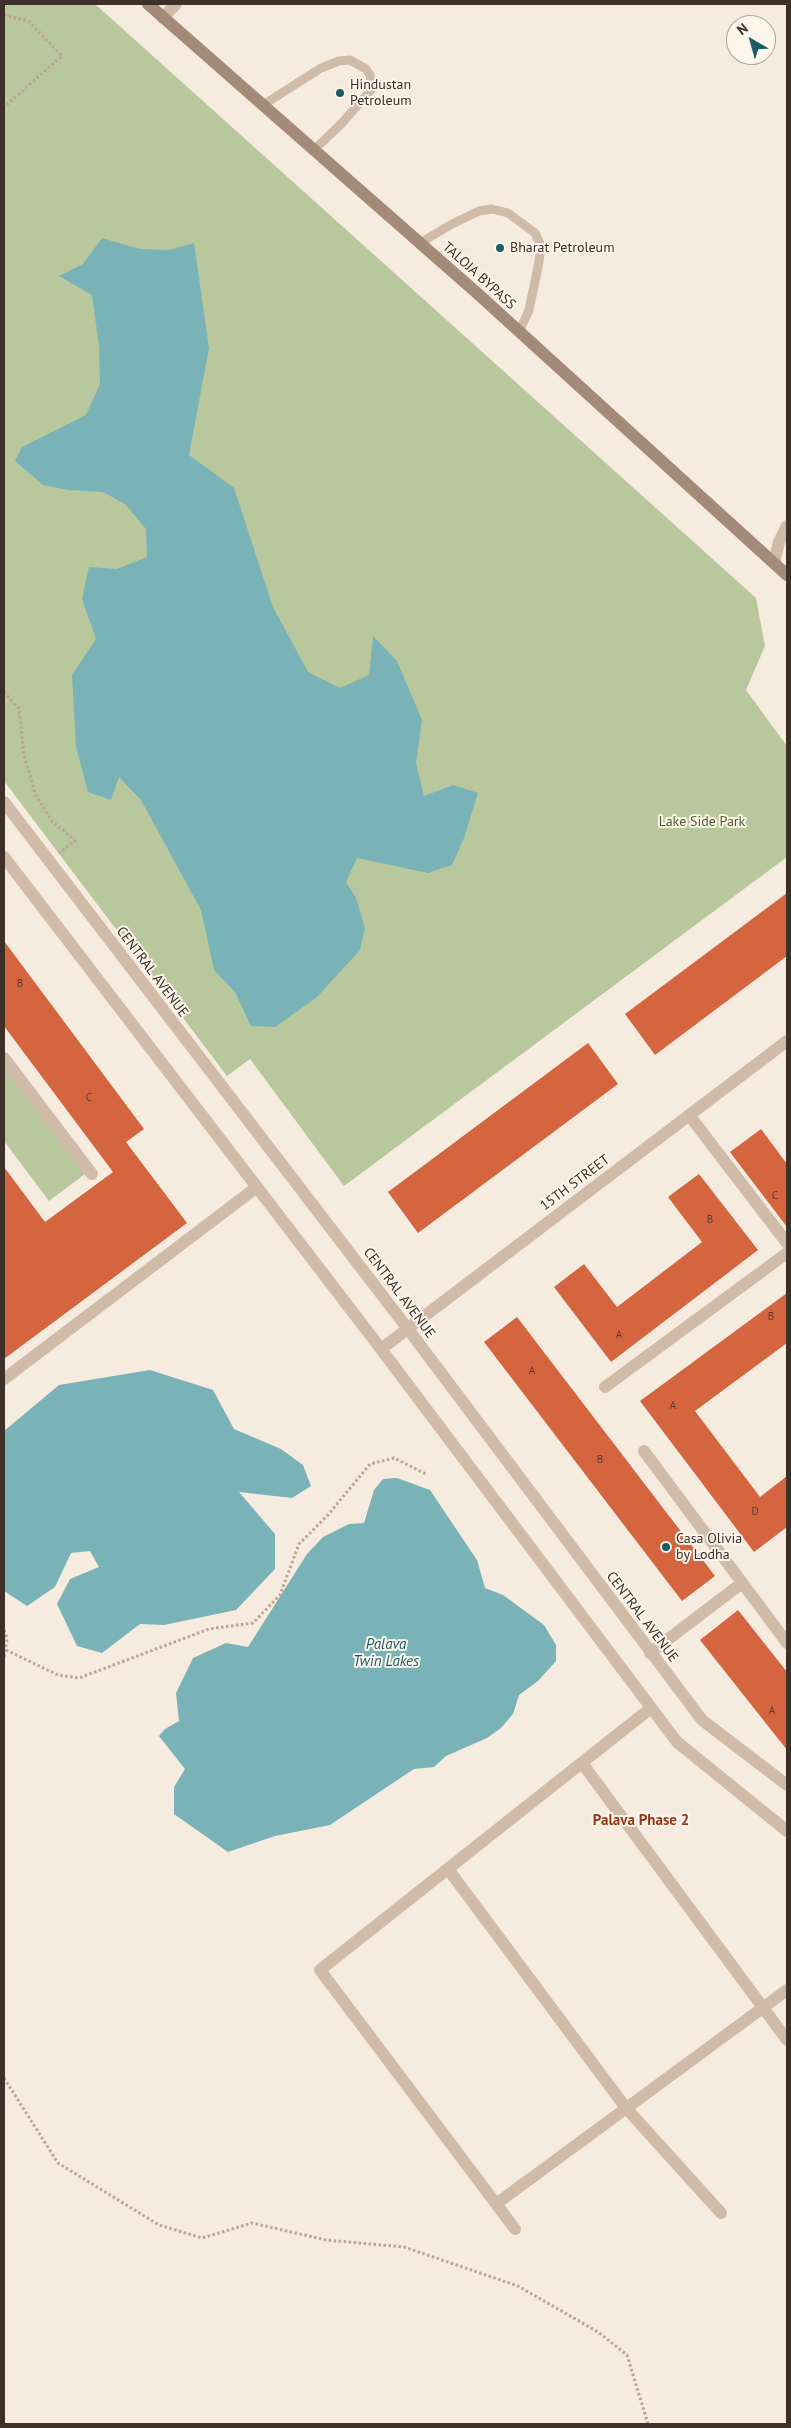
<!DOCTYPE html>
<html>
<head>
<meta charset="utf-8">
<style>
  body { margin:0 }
  #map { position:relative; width:791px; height:2428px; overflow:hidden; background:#f6ebdf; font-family:"PT Sans",sans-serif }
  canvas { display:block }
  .frame { position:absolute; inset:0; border:5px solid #3c3029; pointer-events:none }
  .north { position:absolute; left:726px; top:15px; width:50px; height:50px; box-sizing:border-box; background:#fcf5ec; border:1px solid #afa69e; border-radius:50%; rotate:322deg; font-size:14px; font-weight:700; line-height:20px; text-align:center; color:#3c3029 }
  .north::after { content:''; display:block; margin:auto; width:18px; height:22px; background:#195e64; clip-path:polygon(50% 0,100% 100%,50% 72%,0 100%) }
</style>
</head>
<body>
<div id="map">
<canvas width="791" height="2428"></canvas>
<div class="frame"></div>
<div class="north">N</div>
</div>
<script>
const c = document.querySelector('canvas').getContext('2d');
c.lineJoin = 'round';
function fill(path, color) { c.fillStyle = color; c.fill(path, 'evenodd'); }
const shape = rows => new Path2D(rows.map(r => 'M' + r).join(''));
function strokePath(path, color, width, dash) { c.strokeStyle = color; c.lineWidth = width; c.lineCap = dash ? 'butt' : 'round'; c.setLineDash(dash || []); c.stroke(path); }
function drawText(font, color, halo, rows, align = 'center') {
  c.font = font + ' "PT Sans",sans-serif'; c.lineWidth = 4; c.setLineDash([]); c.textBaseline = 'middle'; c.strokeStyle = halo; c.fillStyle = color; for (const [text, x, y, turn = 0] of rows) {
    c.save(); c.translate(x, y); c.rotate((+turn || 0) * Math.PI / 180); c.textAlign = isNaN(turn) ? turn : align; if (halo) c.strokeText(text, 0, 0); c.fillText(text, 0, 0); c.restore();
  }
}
const green = shape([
  [4,4,95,4,756,598,765,646,746,690,787,746,787,857,344,1186,250,1059,227,1076,4,781],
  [4,1066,85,1174,49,1201,4,1141]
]);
const water = shape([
  [102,238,140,249,169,250,194,243,209,348,189,455,234,488,273,607,308,672,340,688,369,675,373,636,397,661,422,720,416,763,424,796,453,785,478,793,464,838,452,865,428,873,357,858,346,882,356,898,365,928,360,950,316,998,275,1027,251,1026,235,992,214,970,201,910,141,800,119,777,111,800,88,792,76,747,72,675,96,639,82,599,89,567,117,569,147,557,146,529,125,504,103,492,69,490,43,485,15,461,22,447,86,415,100,384,99,346,92,295,59,276,83,264],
  [150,1370,213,1390,234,1429,281,1449,303,1465,311,1486,292,1498,239,1492,275,1534,275,1569,236,1610,164,1625,140,1624,102,1653,77,1646,57,1604,70,1579,99,1567,90,1551,71,1553,55,1587,27,1606,4,1591,4,1431,59,1385],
  [397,1478,430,1490,477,1560,485,1588,503,1595,544,1625,556,1645,556,1661,538,1681,519,1695,513,1714,501,1728,487,1738,446,1756,434,1767,414,1769,330,1825,275,1836,228,1852,174,1814,174,1787,185,1769,159,1736,165,1729,179,1721,176,1693,193,1658,226,1643,248,1647,307,1554,323,1537,349,1524,364,1523,374,1490,383,1479]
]);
const building = shape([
  [787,893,787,956,655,1055,625,1014],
  [4,941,144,1129,126,1142,187,1223,4,1359,4,1167,45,1222,113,1172,4,1026],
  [588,1043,618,1084,418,1233,388,1192],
  [761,1129,787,1164,787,1227,730,1152],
  [699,1174,758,1250,611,1362,554,1287,584,1264,617,1307,702,1242,668,1197],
  [787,1293,787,1343,695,1411,760,1497,787,1476,787,1527,754,1552,640,1401],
  [517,1317,715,1576,682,1601,484,1342],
  [738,1610,787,1672,787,1750,700,1640]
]);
const path = shape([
  [4,15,29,21,62,56,4,107],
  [4,692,19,709,24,755,35,793,51,820,75,841,59,853],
  [4,1630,7,1639,4,1658],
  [6,1650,58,1675,79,1678,209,1629,253,1623,280,1595,299,1544,328,1515,370,1464,394,1458,426,1474],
  [4,2078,58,2163,159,2225,202,2238,252,2223,326,2240,404,2247,518,2286,598,2332,627,2355,648,2424]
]);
const lane = shape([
  [263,105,321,68,339,61,350,60,366,69,370,75,372,89,342,123,314,150],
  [420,243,452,224,479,211,492,209,508,213,535,233,541,246,539,262,529,310,519,332]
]);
const street = shape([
  [163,18,176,4],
  [774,563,779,542,787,526],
  [4,802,408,1329,702,1720,787,1785],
  [4,857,381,1349,677,1742,787,1831],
  [4,1058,92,1174],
  [689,1115,787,1243],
  [381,1349,787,1041],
  [4,1379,257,1187],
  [605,1387,787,1253],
  [644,1451,787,1643],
  [650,1653,742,1583],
  [582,1763,787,2040],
  [448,1869,626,2108,721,2213],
  [496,2204,787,1990],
  [515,2229,320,1970,651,1708]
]);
const secondary = shape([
  [148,4,478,294,787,575]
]);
const markers = [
  [340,93,5,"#195e64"],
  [500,248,5,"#195e64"],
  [666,1547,5,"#195e64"]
];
const numberNames = [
  ["B",20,984],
  ["C",89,1098],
  ["C",775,1196],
  ["B",710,1220],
  ["B",771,1317],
  ["A",619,1335],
  ["A",532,1371],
  ["A",673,1406],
  ["B",600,1460],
  ["D",755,1512],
  ["A",772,1711]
];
const poiNames = [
  ["Hindustan",350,85],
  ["Petroleum",350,101],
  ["Bharat Petroleum",510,248],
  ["Casa Olivia",676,1539],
  ["by Lodha",676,1555]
];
const streetNames = [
  ["TALOJA BYPASS",479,276,42],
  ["CENTRAL AVENUE",152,972,53],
  ["15TH STREET",575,1183,-37],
  ["CENTRAL AVENUE",399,1293,53],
  ["CENTRAL AVENUE",642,1617,53]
];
const parkNames = [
  ["Lake Side Park",702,822]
];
const waterNames = [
  ["Palava",386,1645],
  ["Twin Lakes",386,1662]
];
const neighbourhoodNames = [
  ["Palava Phase 2",641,1821]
];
fill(green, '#b8c79c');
fill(water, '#7ab3b7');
fill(building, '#d4653f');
strokePath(path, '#bca592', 3, [2.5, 2.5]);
strokePath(lane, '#d0bba9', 9);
strokePath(street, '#d0bba9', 12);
strokePath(secondary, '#a48a79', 12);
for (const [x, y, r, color] of markers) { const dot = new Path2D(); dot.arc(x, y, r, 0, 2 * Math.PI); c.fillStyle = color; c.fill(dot); strokePath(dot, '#fcf5ec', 2); }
drawText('11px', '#623d2e', null, numberNames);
drawText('14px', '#3c3029', '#fcf5ec', poiNames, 'left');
drawText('14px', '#3c3029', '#fcf5ec', streetNames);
drawText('14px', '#4a5e2a', '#fcf5ec', parkNames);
drawText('italic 15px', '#195e64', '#fcf5ec', waterNames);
drawText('bold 15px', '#963818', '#fcf5ec', neighbourhoodNames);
</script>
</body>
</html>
